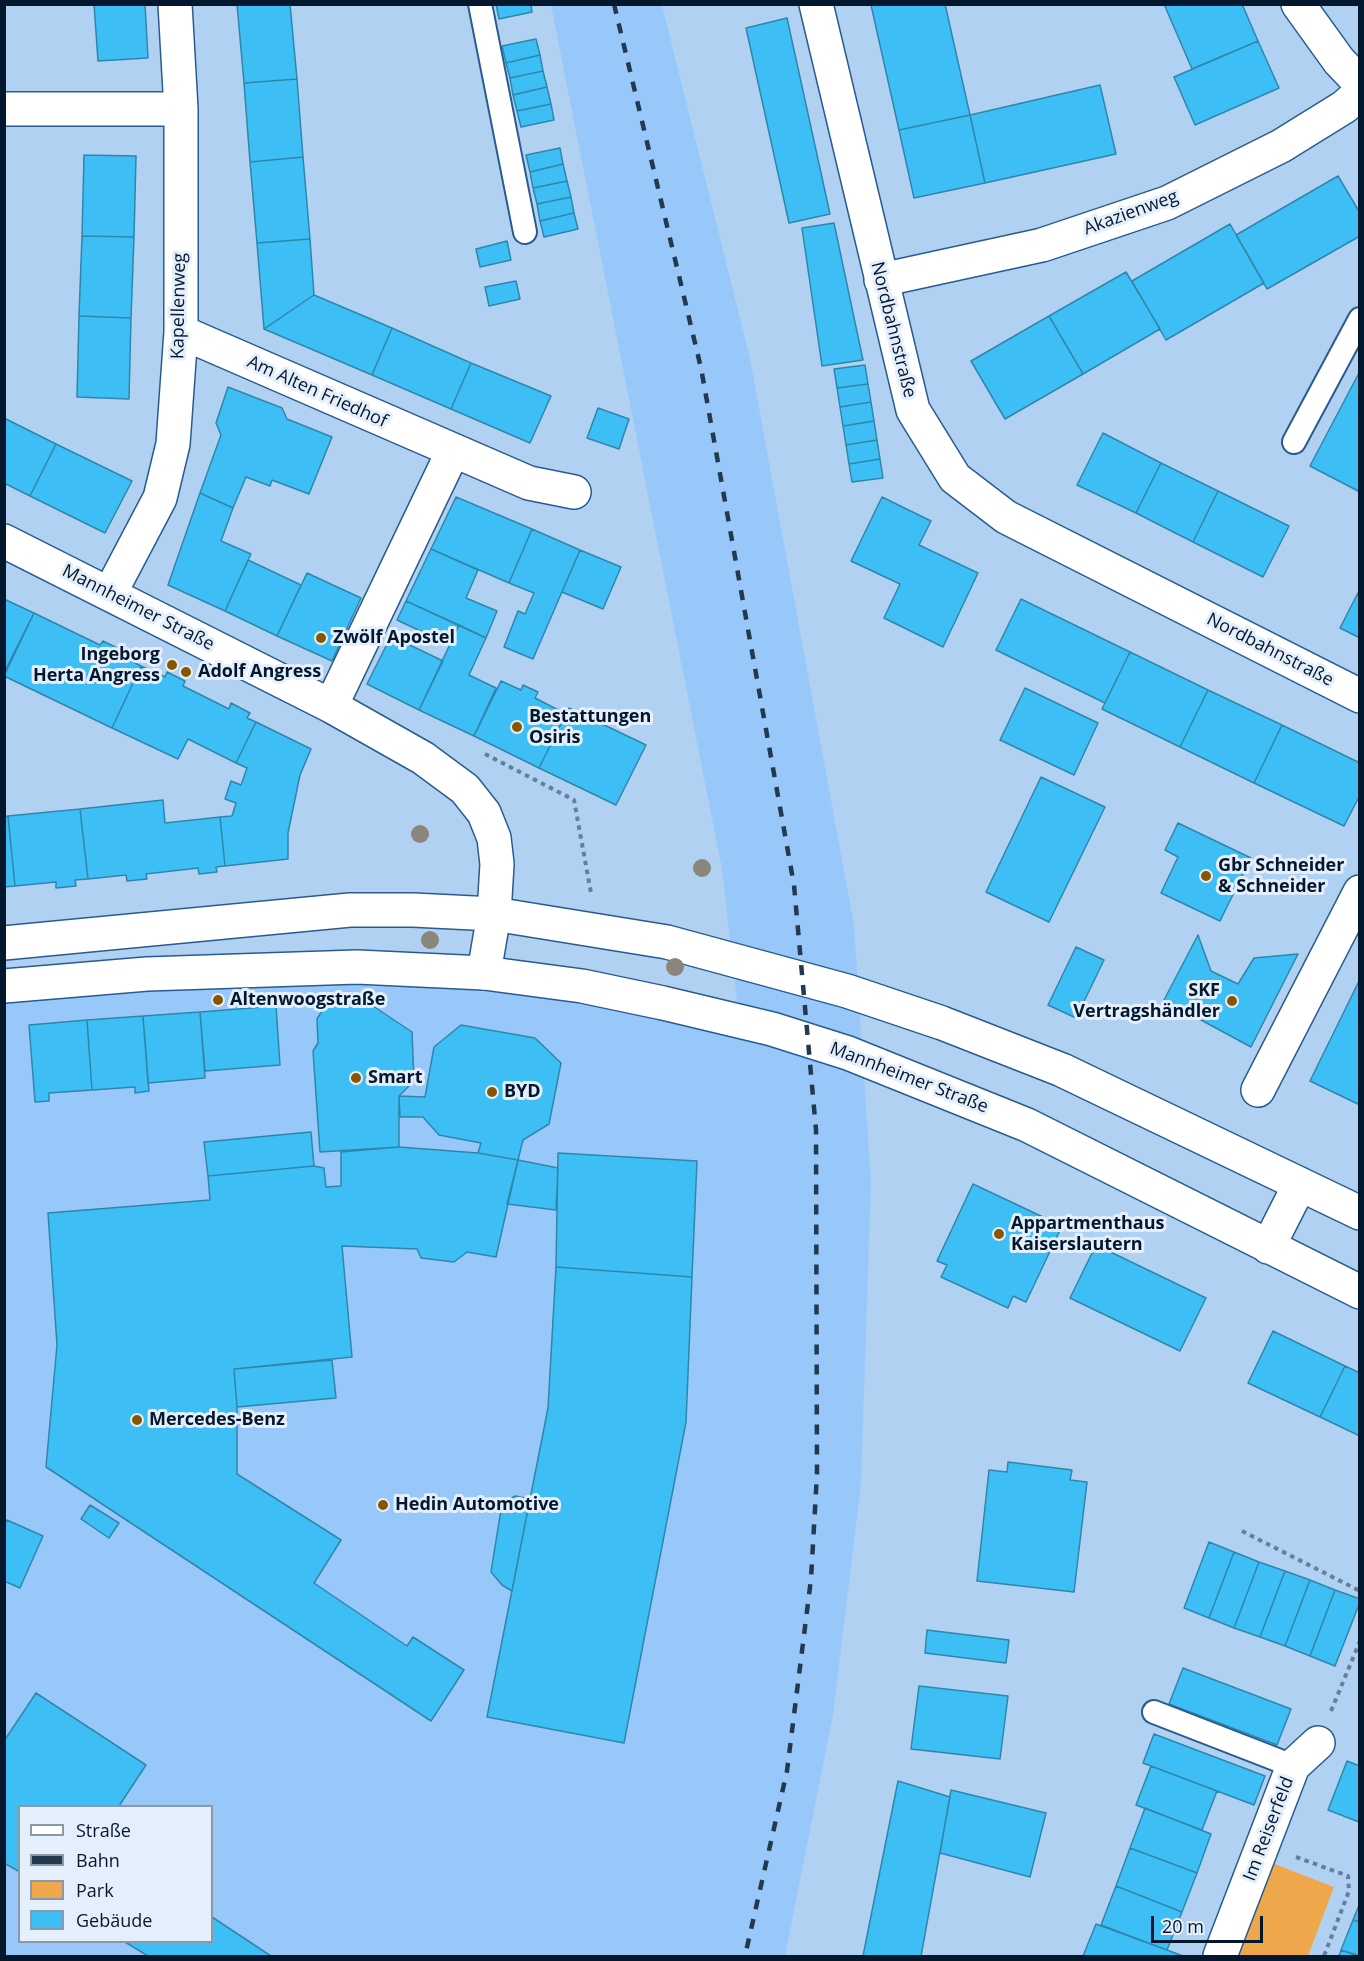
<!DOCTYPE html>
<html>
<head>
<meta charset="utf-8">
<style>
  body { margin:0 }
  #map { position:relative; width:1364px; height:1961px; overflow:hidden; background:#b1d1f3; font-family:"Open Sans",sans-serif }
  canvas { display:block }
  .frame { position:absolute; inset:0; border:6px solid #04182d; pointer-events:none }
  .legend { position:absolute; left:18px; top:1805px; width:195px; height:138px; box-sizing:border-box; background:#e4effb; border:2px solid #8a99a9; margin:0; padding:8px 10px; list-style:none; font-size:18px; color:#04182d }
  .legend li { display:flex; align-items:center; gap:12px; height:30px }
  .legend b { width:30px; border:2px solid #8a99a9 }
  .scale { position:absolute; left:1151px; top:1916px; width:112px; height:27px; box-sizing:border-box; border:3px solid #04182d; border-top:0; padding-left:8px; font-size:18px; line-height:21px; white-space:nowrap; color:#04182d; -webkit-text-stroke:4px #e4effb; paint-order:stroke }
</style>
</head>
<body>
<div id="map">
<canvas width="1364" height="1961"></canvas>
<div class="frame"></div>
<ul class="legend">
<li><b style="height:8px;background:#fff"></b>Straße</li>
<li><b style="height:8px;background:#233950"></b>Bahn</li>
<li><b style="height:16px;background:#eea74a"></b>Park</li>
<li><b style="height:16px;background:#3dbff5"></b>Gebäude</li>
</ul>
<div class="scale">20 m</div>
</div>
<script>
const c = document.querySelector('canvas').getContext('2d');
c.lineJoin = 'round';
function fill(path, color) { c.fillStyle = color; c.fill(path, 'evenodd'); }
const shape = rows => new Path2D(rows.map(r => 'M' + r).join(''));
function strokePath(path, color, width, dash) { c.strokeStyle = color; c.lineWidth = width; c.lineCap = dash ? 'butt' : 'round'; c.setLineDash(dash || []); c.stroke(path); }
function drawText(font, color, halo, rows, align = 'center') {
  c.font = font + ' "Open Sans",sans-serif'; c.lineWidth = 6; c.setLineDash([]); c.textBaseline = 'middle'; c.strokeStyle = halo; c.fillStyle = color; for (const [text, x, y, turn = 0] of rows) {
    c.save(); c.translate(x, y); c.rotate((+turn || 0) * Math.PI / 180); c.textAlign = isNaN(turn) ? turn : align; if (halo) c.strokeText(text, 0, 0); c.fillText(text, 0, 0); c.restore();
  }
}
const built = shape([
  [551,5,662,5,750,359,854,925,871,1182,861,1484,833,1715,785,1956,5,1956,5,1003,278,982,417,983,550,999,657,1018,741,1037,722,869],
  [20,1806,212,1806,212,1942,20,1942]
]);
const green = shape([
  [1272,1863,1334,1887,1308,1956,1236,1956]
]);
const building = shape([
  [94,4,145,4,148,58,98,61,94,4],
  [237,4,290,4,297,79,244,83,237,4],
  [496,4,531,4,532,12,499,19,496,4],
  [945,4,970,115,899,130,871,5,945,4],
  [1164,4,1242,4,1258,41,1192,69,1164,4],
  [787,18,830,214,789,223,746,28,787,18],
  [536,39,540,55,506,63,502,46,536,39],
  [1258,41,1279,88,1195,125,1174,77,1258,41],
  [540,55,543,71,510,78,506,63,540,55],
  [543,71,547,87,513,95,510,78,543,71],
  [297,79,303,157,250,162,244,83,297,79],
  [1100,85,1116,154,985,183,970,115,1100,85],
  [547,87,551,104,517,111,513,95,547,87],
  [551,104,554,120,521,127,517,111,551,104],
  [970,115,985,183,914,198,899,130,970,115],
  [560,148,563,164,530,172,526,155,560,148],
  [84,155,136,156,134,237,82,236,84,155],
  [303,157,310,239,257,243,250,162,303,157],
  [563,164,567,181,533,188,530,172,563,164],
  [1338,176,1360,213,1360,236,1267,289,1236,235,1338,176],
  [567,181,571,197,537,204,533,188,567,181],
  [571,197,574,213,540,221,537,204,571,197],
  [574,213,578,229,544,237,540,221,574,213],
  [834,223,863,360,822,366,802,228,834,223],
  [1230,224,1264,283,1166,340,1132,281,1230,224],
  [82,236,134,237,131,318,79,316,82,236],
  [310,239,314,295,264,329,257,243,310,239],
  [507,241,511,260,480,267,476,249,507,241],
  [1126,272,1160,329,1083,374,1049,316,1126,272],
  [516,281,520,299,489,306,485,287,516,281],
  [314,295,392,328,372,375,264,329,314,295],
  [79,316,131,318,129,399,77,397,79,316],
  [1049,316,1083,374,1005,419,971,361,1049,316],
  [392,328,471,363,451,409,372,375,392,328],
  [471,363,551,396,530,443,451,409,471,363],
  [865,365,868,384,837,388,834,369,865,365],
  [1360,371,1360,492,1310,466,1360,371],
  [868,384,871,402,840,407,837,388,868,384],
  [228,387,282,408,287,419,332,437,309,494,272,480,270,486,246,477,233,508,200,493,221,435,216,423,228,387],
  [871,402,874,421,843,426,840,407,871,402],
  [598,408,629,419,619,449,587,438,598,408],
  [4,418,56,444,30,496,4,483,4,418],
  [874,421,877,440,846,445,843,426,874,421],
  [1103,433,1161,463,1136,513,1077,485,1103,433],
  [877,440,880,459,849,464,846,445,877,440],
  [56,444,132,481,105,533,30,496,56,444],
  [880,459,883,478,852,482,849,464,880,459],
  [1161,463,1218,491,1193,542,1136,513,1161,463],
  [1218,491,1289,526,1263,577,1193,542,1218,491],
  [200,493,233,508,221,541,251,554,225,611,168,585,200,493],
  [456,497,532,529,509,583,431,549,456,497],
  [882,497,931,521,919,545,978,573,943,647,884,618,900,584,851,561,882,497],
  [532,529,580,550,533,659,504,647,518,611,525,614,534,593,509,583,532,529],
  [431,549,478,570,466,598,497,611,486,638,406,601,431,549],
  [580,550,621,567,603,609,562,592,580,550],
  [248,560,301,585,277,636,225,611,248,560],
  [307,573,361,598,332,661,277,636,307,573],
  [1360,589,1360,638,1340,628,1360,589],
  [4,599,34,613,5,671,4,671,4,599],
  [1021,599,1130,652,1105,703,996,650,1021,599],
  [406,601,459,625,450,645,397,620,406,601],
  [34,613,100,645,103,641,121,650,119,655,141,666,112,728,4,676,34,613],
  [459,625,486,638,469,675,496,688,474,736,419,710,459,625],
  [391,636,443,661,419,710,367,684,391,636],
  [1130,652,1208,690,1180,747,1102,709,1130,652],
  [141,666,165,677,167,672,185,681,183,686,229,709,231,703,250,713,247,718,256,722,236,763,188,739,178,759,112,728,141,666],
  [501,681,521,690,523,685,538,692,535,698,566,714,539,768,474,736,501,681],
  [1025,688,1098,723,1074,775,1000,740,1025,688],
  [1208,690,1282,725,1254,783,1180,747,1208,690],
  [569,708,646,745,616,805,539,768,569,708],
  [256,722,311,749,300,775,288,833,288,859,225,866,220,817,232,816,236,803,225,799,231,781,241,785,247,768,236,763,256,722],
  [1282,725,1360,763,1360,795,1344,826,1254,783,1282,725],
  [1041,777,1105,807,1049,922,986,892,1041,777],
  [163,800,165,823,220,817,225,866,216,867,217,872,199,874,198,868,146,874,147,879,127,881,126,875,88,879,80,809,163,800],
  [80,809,88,879,75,880,76,886,56,888,56,882,15,886,8,816,80,809],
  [8,816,15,886,4,887,4,817,8,816],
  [1178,823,1251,858,1220,921,1161,893,1178,857,1165,850,1178,823],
  [1198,935,1211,971,1238,984,1254,958,1298,954,1251,1047,1164,1000,1198,935],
  [1076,947,1104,960,1076,1018,1048,1005,1076,947],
  [1360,979,1360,1105,1310,1081,1360,979],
  [370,1004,412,1032,414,1081,399,1096,399,1147,320,1152,313,1051,318,1043,317,1019,325,1006,370,1004],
  [276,1006,280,1065,205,1071,200,1012,276,1006],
  [200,1012,205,1078,148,1083,143,1016,200,1012],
  [143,1016,149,1091,135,1093,135,1087,92,1090,87,1020,143,1016],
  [87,1020,92,1090,49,1093,49,1101,35,1102,29,1025,87,1020],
  [461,1025,535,1038,561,1063,549,1124,523,1140,518,1160,478,1153,481,1143,439,1135,423,1117,400,1117,399,1096,425,1097,434,1047,461,1025],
  [311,1132,314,1166,208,1176,204,1142,311,1132],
  [399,1147,478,1153,518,1160,496,1257,467,1252,454,1262,421,1258,417,1249,342,1246,352,1357,234,1369,237,1407,237,1474,341,1540,314,1583,407,1646,413,1637,464,1670,431,1721,46,1467,57,1345,48,1213,210,1200,208,1176,314,1166,324,1168,326,1187,341,1186,341,1152,399,1147],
  [558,1153,697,1161,692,1277,556,1267,558,1153],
  [518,1160,558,1168,556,1210,507,1204,518,1160],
  [973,1184,1062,1226,1026,1302,1013,1296,1008,1308,941,1277,947,1265,937,1261,973,1184],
  [1096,1245,1206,1298,1180,1351,1070,1298,1096,1245],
  [556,1267,692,1277,686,1422,624,1743,487,1717,548,1408,556,1267],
  [1273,1331,1345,1366,1320,1417,1248,1383,1273,1331],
  [332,1360,336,1398,237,1407,234,1369,332,1360],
  [1345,1366,1360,1373,1360,1436,1320,1417,1345,1366],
  [1008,1462,1072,1470,1070,1480,1087,1482,1074,1592,977,1581,989,1470,1007,1472,1008,1462],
  [515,1496,530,1499,512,1591,502,1585,491,1572,502,1503,515,1496],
  [90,1505,119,1523,109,1538,81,1519,90,1505],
  [7,1520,43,1536,20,1588,4,1581,4,1525,7,1520],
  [1209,1542,1234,1552,1209,1618,1184,1608,1209,1542],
  [1234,1552,1259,1562,1234,1628,1209,1618,1234,1552],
  [1259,1562,1285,1571,1260,1637,1234,1628,1259,1562],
  [1285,1571,1310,1580,1285,1646,1260,1637,1285,1571],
  [1310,1580,1335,1590,1310,1656,1285,1646,1310,1580],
  [1335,1590,1360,1599,1360,1602,1335,1666,1310,1656,1335,1590],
  [927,1630,1009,1640,1006,1663,925,1653,927,1630],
  [1183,1668,1291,1709,1277,1745,1169,1704,1183,1668],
  [919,1686,1008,1696,1000,1759,911,1749,919,1686],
  [36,1693,146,1765,119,1806,20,1806,20,1872,4,1863,4,1741,36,1693],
  [1154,1734,1265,1776,1254,1805,1143,1763,1154,1734],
  [1347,1761,1360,1766,1359,1822,1328,1810,1347,1761],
  [1151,1766,1217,1791,1202,1830,1136,1805,1151,1766],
  [898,1781,950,1797,921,1956,863,1956,898,1781],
  [951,1790,1046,1813,1030,1877,940,1853,951,1790],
  [1145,1808,1211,1834,1197,1873,1130,1848,1145,1808],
  [1130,1848,1197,1873,1182,1912,1116,1886,1130,1848],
  [1116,1886,1182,1912,1167,1950,1101,1925,1116,1886],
  [1360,1903,1360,1922,1353,1920,1360,1903],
  [212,1917,271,1956,148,1956,125,1942,212,1942,212,1917],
  [1353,1920,1360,1922,1360,1956,1341,1950,1353,1920],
  [1096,1924,1167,1950,1183,1956,1083,1956,1096,1924],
  [1341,1950,1358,1956,1339,1956,1341,1950]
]);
const path = shape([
  [485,754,574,800,591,893],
  [1242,1531,1360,1591],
  [1331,1711,1360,1641],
  [1296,1857,1348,1876,1349,1891,1324,1956]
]);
const service = shape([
  [480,4,525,232],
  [1294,442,1360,319],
  [1154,1712,1293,1766]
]);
const minor = shape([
  [816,4,913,410,955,478,1006,517,1360,696],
  [1298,4,1339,61,1360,83],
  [4,109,181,109],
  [881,280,1042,245,1167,203,1281,146,1344,107,1360,93],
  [181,332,529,483,574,492],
  [4,541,331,706,423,758,465,789,484,813,494,838,497,864,494,914,484,973],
  [110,593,160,498,173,444,181,332,181,109,175,4],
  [331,706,453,451],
  [1258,1090,1360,892],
  [1220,1956,1293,1766,1318,1743]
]);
const secondary = shape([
  [4,943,350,910,413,910,494,914,667,942,847,991,942,1023,1062,1070,1360,1213],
  [4,986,147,974,357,967,484,973,582,986,663,1003,772,1029,848,1053,1027,1125,1360,1292],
  [1268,1247,1300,1184]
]);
const rail = shape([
  [614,4,701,368,794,885,816,1130,817,1474,811,1579,787,1771,745,1956]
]);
const trees = [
  [420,834],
  [702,868],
  [430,940],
  [675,967]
];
const markers = [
  [321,638,6,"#850"],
  [172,665,6,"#850"],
  [186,672,6,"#850"],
  [517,727,6,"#850"],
  [1206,876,6,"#850"],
  [218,1000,6,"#850"],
  [1232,1001,6,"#850"],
  [356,1078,6,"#850"],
  [492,1092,6,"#850"],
  [999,1234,6,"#850"],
  [137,1420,6,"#850"],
  [383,1505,6,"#850"]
];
const streetNames = [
  ["Akazienweg",1131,213,-20],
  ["Kapellenweg",179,306,-89],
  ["Nordbahnstraße",893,330,76],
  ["Am Alten Friedhof",317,392,24],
  ["Mannheimer Straße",138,608,27],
  ["Nordbahnstraße",1270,650,27],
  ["Mannheimer Straße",909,1078,21],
  ["Im Reiserfeld",1269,1829,-69]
];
const poiNames = [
  ["Zwölf Apostel",333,638],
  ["Ingeborg",160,655,"right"],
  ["Herta Angress",160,676,"right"],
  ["Adolf Angress",198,672],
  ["Bestattungen",529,717],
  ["Osiris",529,738],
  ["Gbr Schneider",1218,866],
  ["& Schneider",1218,887],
  ["SKF",1220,991,"right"],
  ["Vertragshändler",1220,1012,"right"],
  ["Altenwoogstraße",230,1000],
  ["Smart",368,1078],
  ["BYD",504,1092],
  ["Appartmenthaus",1011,1224],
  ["Kaiserslautern",1011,1245],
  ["Mercedes-Benz",149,1420],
  ["Hedin Automotive",395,1505]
];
fill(built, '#98c8fa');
fill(green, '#eea74a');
fill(building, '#3dbff5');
strokePath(building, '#2f86ab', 1.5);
strokePath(service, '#285c8e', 26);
strokePath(minor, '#285c8e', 36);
strokePath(secondary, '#285c8e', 36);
strokePath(path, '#657f9c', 4, [4.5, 4.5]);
strokePath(service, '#fff', 22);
strokePath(minor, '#fff', 33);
strokePath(secondary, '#fff', 33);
strokePath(rail, '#233950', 4.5, [10, 10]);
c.fillStyle = '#8b867b';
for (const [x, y] of trees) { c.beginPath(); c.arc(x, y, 9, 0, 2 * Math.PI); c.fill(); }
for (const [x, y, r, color] of markers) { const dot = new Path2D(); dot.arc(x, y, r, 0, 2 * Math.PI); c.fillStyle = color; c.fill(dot); strokePath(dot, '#e4effb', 2); }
drawText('18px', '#04182d', '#e4effb', streetNames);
drawText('bold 18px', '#04182d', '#e4effb', poiNames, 'left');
</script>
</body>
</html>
